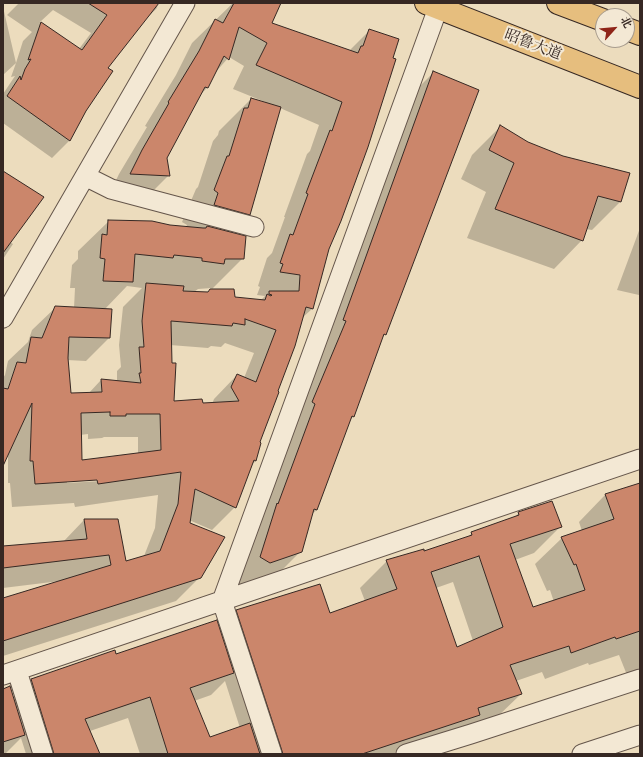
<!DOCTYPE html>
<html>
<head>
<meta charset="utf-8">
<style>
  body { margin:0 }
  #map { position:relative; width:643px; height:757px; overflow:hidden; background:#ecdcbd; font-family:"Old Standard TT","Noto Serif SC",serif }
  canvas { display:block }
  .frame { position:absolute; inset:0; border:4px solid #362823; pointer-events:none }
  .north { position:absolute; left:595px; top:8px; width:40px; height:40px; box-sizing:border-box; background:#f3e8d4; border:1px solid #a79b8d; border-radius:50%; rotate:63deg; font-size:11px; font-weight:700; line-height:16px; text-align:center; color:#362823 }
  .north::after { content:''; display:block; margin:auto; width:14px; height:18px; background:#8f2418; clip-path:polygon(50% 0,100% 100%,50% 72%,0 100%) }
</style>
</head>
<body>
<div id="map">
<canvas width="643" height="757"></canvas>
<div class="frame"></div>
<div class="north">北</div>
</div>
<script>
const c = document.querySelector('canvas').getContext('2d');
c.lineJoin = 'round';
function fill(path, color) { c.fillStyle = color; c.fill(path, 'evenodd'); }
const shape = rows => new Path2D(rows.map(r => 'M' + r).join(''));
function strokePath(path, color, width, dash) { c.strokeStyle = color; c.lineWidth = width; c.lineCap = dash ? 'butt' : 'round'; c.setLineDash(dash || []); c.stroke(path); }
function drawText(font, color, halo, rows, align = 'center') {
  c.font = font + ' "Old Standard TT","Noto Serif SC",serif'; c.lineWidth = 4; c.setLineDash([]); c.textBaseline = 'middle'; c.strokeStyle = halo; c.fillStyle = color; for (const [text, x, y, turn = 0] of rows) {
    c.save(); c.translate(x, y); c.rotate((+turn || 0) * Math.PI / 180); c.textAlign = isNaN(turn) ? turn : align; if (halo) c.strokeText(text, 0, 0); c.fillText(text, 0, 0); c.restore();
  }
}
const shadow = shape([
  [19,3,158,3,157,8,142,23,107,68,70,140,52,158,3,123,3,94,15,76,11,77,16,63,3,75,3,7,16,63,23,41,32,32,7,15],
  [53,10,91,33,79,49,40,22],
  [233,3,275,3,270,23,349,51,370,30,328,249,312,309,302,318,259,443,256,461,251,465,235,507,212,530,189,520,200,577,176,601,3,656,3,602,60,581,3,588,3,547,63,542,84,520,125,562,144,556,155,528,158,495,75,507,74,503,12,507,10,483,8,483,8,452,3,463,3,378,5,375,8,361,28,342,32,330,56,307,74,308,75,288,70,288,72,265,78,259,78,251,109,221,186,227,187,225,182,222,196,189,198,187,213,141,218,135,219,131,251,99,264,103,265,102,233,89,244,66,229,57,214,74,207,88,199,96,166,158,169,175,146,198,108,197,119,174,147,127,145,126,176,75,192,43],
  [280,108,319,125,310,151,307,154,284,217,285,217,272,253,267,258,258,286,260,287,257,295,265,296,261,300,234,298,211,290,243,258,230,233,249,214],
  [127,286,142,288,123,307,119,345,121,367,117,371,117,382,101,380,88,394,70,394,67,360,86,361,109,338,104,310],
  [212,288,207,293,194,292,198,289],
  [225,343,254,353,244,378,237,375,214,399,212,404,202,404,173,402,170,345,208,348,211,346,221,347],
  [88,434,88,439,102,438,104,437,138,437,138,454,81,461,80,435],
  [102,479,102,481,67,483,67,482],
  [434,72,385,334,382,338,353,417,350,420,317,510,312,514,301,551,272,580,240,591,231,586,405,101],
  [500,127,620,202,592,230,586,229,582,240,554,269,467,238,486,192,461,179,472,155],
  [3,178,10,242,13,244,3,259],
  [640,228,640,294,639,295,617,290],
  [640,484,640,676,629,680,619,655,589,665,588,663,545,679,542,672,516,681,521,694,494,720,414,754,140,754,128,718,90,731,99,754,26,754,21,738,5,754,3,754,3,690,13,698,31,679,115,656,219,629,237,611,330,614,365,601,360,588,387,561,423,552,468,537,472,533,513,518,519,513,560,527,534,553,515,560,532,609,554,602,550,590,547,591,535,564,562,538,582,531,579,522,605,495],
  [453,582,473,641,456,648,436,588],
  [225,681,240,728,209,738,194,701,211,695]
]);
const building = shape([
  [88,3,159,3,108,68,113,71,86,111,70,141,7,96,20,76,21,80,25,69,31,59,28,60,41,22,82,50,107,15,88,3],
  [234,3,281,3,272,23,358,53,361,46,363,46,369,29,399,39,393,58,396,59,368,147,341,221,329,249,313,309,306,307,295,346,278,391,279,392,260,442,261,443,256,461,254,460,236,508,195,489,190,523,225,537,201,578,3,641,3,598,111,565,109,555,3,568,3,546,87,539,84,519,118,519,126,561,160,551,178,504,181,472,98,484,97,480,35,484,33,461,30,461,32,403,3,466,3,388,8,389,17,362,26,363,31,337,42,338,55,306,112,309,110,338,69,337,68,358,71,393,102,392,101,379,141,383,139,373,141,373,139,347,144,347,142,321,146,283,184,286,183,291,208,292,210,289,234,289,235,297,265,300,267,294,271,296,272,295,269,294,269,291,299,291,300,275,280,272,283,264,280,263,290,234,293,235,308,194,306,193,330,130,332,131,342,102,256,65,267,43,239,27,229,60,224,56,208,88,205,87,167,158,170,176,130,174,142,150,169,103,168,102,199,51,215,19,223,23,234,3],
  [245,319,276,330,256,382,237,374,231,387,239,401,203,403,202,399,174,401,176,363,172,363,171,321,232,326,233,323,245,325,245,319],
  [110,412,110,416,126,416,126,414,160,414,161,450,82,460,81,413,110,412],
  [433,71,479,90,386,335,384,334,354,417,352,416,317,510,314,509,302,552,270,563,260,557,277,503,278,504,315,404,312,402,346,321,343,320,433,71],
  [251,98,281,107,250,215,214,205,218,193,214,190,227,156,229,156,244,108,248,108,251,98],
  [500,125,528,142,563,156,630,173,621,202,598,196,583,241,495,209,514,163,489,150,500,125],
  [3,171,44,197,3,253,3,171],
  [108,220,152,221,170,225,203,228,206,228,207,226,246,236,244,259,225,259,224,264,202,261,202,258,174,255,173,258,135,254,133,282,103,281,105,259,100,258,102,234,107,235,108,220],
  [640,483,640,631,616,639,615,637,571,653,569,646,510,665,522,694,478,708,480,715,362,754,283,754,236,610,320,584,330,613,397,589,386,560,424,549,424,551,472,535,471,532,519,515,518,512,552,501,562,527,510,544,533,607,585,590,576,564,574,565,561,537,614,519,605,494,640,483],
  [479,556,503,627,457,647,431,572,479,556],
  [217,620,234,673,190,688,210,737,250,723,260,754,168,754,150,697,85,719,100,754,54,754,31,679,115,650,116,654,217,620],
  [10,686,25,735,3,742,3,689,10,686]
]);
const minor = shape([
  [85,176,111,189,254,227],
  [3,318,185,3],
  [17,671,43,754],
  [3,675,640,459],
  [272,754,222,601,438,8],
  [406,754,471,734,640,679],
  [582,754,640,735]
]);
const highway = shape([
  [426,3,640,87],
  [558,3,603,20],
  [627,29,640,34]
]);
const streetNames = [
  ["昭鲁大道",533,45,21]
];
fill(shadow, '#0003');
fill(building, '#cb866b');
strokePath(building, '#362823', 1);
strokePath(minor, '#64554a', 21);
strokePath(highway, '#362823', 24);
strokePath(minor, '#f3e8d4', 19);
strokePath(highway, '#e6be7e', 22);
drawText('15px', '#362823', '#f3e8d4', streetNames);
</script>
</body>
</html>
